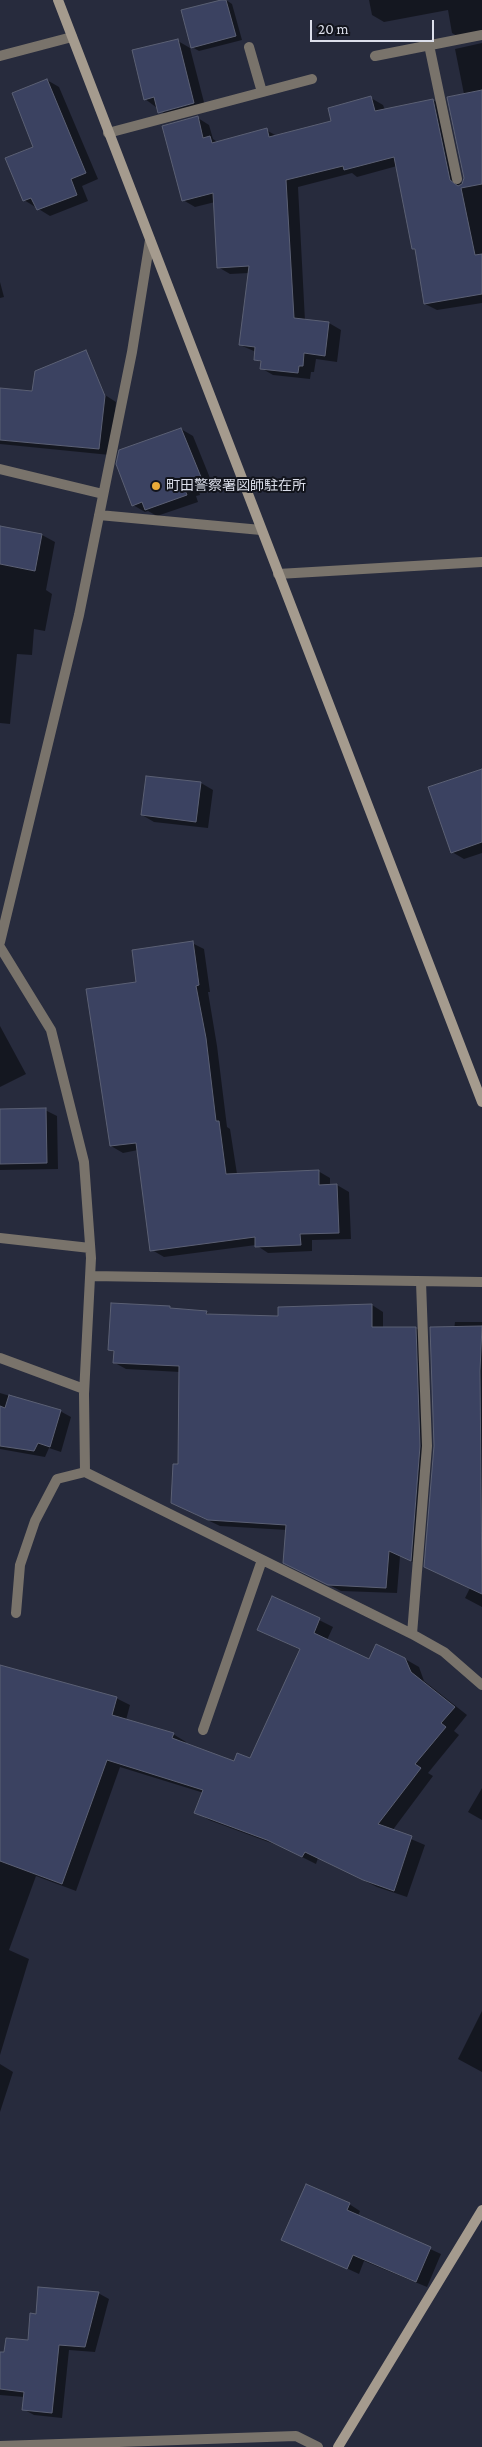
<!DOCTYPE html>
<html>
<head>
<meta charset="utf-8">
<style>
  body { margin:0 }
  #map { position:relative; width:482px; height:2447px; overflow:hidden; background:#272b3d; font-family:"Crimson Pro",serif }
  canvas { display:block }
  .scale { position:absolute; left:310px; top:20px; width:124px; height:22px; box-sizing:border-box; border:2px solid #dcdfeb; border-top:0; padding-left:6px; font-size:15px; line-height:18px; white-space:nowrap; color:#dcdfeb; -webkit-text-stroke:4px #12141c; paint-order:stroke }
</style>
</head>
<body>
<div id="map">
<canvas width="482" height="2447"></canvas>
<div class="scale">20 m</div>
</div>
<script>
const c = document.querySelector('canvas').getContext('2d');
c.lineJoin = 'round';
function fill(path, color) { c.fillStyle = color; c.fill(path, 'evenodd'); }
const shape = rows => new Path2D(rows.map(r => 'M' + r).join(''));
function strokePath(path, color, width, dash) { c.strokeStyle = color; c.lineWidth = width; c.lineCap = dash ? 'butt' : 'round'; c.setLineDash(dash || []); c.stroke(path); }
function drawText(font, color, halo, rows, align = 'center') {
  c.font = font + ' "Crimson Pro","Noto Sans JP",serif'; c.lineWidth = 4; c.setLineDash([]); c.textBaseline = 'middle'; c.strokeStyle = halo; c.fillStyle = color; for (const [text, x, y, turn = 0] of rows) {
    c.save(); c.translate(x, y); c.rotate((+turn || 0) * Math.PI / 180); c.textAlign = isNaN(turn) ? turn : align; if (halo) c.strokeText(text, 0, 0); c.fillText(text, 0, 0); c.restore();
  }
}
const shadow = shape([
  [226,0,232,4,242,40,199,51,192,47],
  [369,0,482,0,482,37,464,40,452,33,448,10,384,22,372,15],
  [178,41,190,48,206,110,172,119,145,99],
  [482,43,482,303,437,310,425,304,416,250,413,249,397,166,357,177,352,173,298,187,305,321,329,323,341,330,337,362,316,359,314,372,311,372,310,379,273,375,261,368,262,363,255,359,256,352,240,345,249,273,230,274,218,267,215,202,195,207,183,200,198,118,209,125,213,139,219,143,266,130,277,136,333,122,371,98,383,105,385,110,433,100,445,107,461,184,465,178,464,94,455,49],
  [47,80,59,87,98,179,82,186,88,201,50,216,24,200],
  [0,282,4,297,0,298],
  [0,389,105,395,116,402,110,455,0,444],
  [181,429,193,436,212,483,198,489,200,495,196,496,198,502,157,516,148,511,145,512,133,505],
  [0,527,42,535,55,542,46,590,52,594,45,631,34,629,32,655,17,654,10,724,0,723],
  [482,770,482,853,464,859,452,852],
  [201,783,213,790,208,828,154,822,142,815],
  [192,943,204,949,210,992,208,992,217,1046,227,1127,230,1129,237,1174,318,1171,330,1178,330,1186,337,1185,349,1192,351,1239,312,1240,312,1251,268,1253,256,1245,164,1257,152,1250,138,1150,123,1153,111,1146,138,984],
  [0,1026,26,1074,0,1087],
  [45,1110,57,1116,58,1169,0,1170,0,1111],
  [372,1305,383,1312,383,1328,415,1328,427,1334,422,1566,400,1556,397,1593,341,1591,296,1568,287,1530,220,1526,172,1503,179,1466,180,1372,126,1369,115,1363,115,1353,110,1350,170,1307,174,1310,206,1312,212,1316,279,1318],
  [455,1322,482,1322,482,1532,454,1541,482,1555,482,1607,465,1598,470,1588,426,1567],
  [0,1393,60,1411,71,1417,61,1452,49,1448,45,1457,0,1449],
  [273,1597,333,1627,327,1640,370,1661,405,1659,419,1667,424,1681,467,1715,454,1731,459,1735,428,1773,433,1776,392,1831,425,1845,407,1897,377,1887,318,1858,316,1864,282,1847,209,1820,196,1812,204,1793,120,1767,76,1891,36,1876,9,1950,29,1959,0,2055,0,1785,116,1698,130,1705,126,1720,173,1734,186,1742,185,1745,235,1763,250,1760,301,1650,258,1630],
  [482,1788,482,1820,468,1812],
  [482,2011,482,2072,458,2059],
  [0,2064,13,2072,0,2112],
  [349,2204,360,2211,358,2216,441,2254,427,2287,364,2261,359,2274,283,2239],
  [98,2293,109,2299,95,2352,69,2350,62,2418,34,2415,23,2409,24,2397,0,2395,0,2353,6,2354,29,2341,37,2315]
]);
const building = shape([
  [221,0,226,0,236,36,191,48,181,10,221,0],
  [178,39,194,103,158,113,154,97,144,100,132,50,178,39],
  [47,79,86,173,71,179,77,195,37,210,31,198,23,201,5,158,33,147,12,93,47,79],
  [482,90,482,184,461,188,475,255,482,254,482,294,424,304,415,249,412,249,394,157,344,170,343,166,286,180,294,318,329,322,325,356,304,353,303,366,299,366,298,373,260,369,261,361,254,360,255,347,239,345,249,266,217,268,213,193,182,201,162,126,198,116,203,138,210,136,212,143,267,128,269,137,331,121,328,108,371,96,375,111,433,99,450,180,458,186,462,184,464,178,447,97,482,90],
  [86,350,105,396,99,449,0,440,0,388,32,391,35,371,86,350],
  [181,428,201,477,187,483,189,489,185,490,187,495,145,510,142,502,132,506,116,464,119,450,181,428],
  [0,526,42,534,35,571,0,564,0,526],
  [482,769,482,842,451,853,428,787,482,769],
  [146,776,201,782,196,822,141,815,146,776],
  [193,941,199,985,196,986,206,1038,216,1121,219,1121,226,1174,319,1170,319,1185,337,1184,339,1233,300,1234,301,1245,255,1247,255,1237,150,1251,136,1143,110,1146,86,989,136,982,132,950,193,941],
  [46,1108,47,1163,0,1164,0,1109,46,1108],
  [111,1303,170,1306,170,1308,207,1311,206,1314,278,1316,278,1307,372,1304,372,1327,416,1327,420,1446,411,1561,389,1551,386,1588,328,1585,283,1563,286,1525,208,1520,171,1503,173,1464,178,1464,179,1366,113,1363,114,1351,108,1350,111,1303],
  [482,1326,480,1371,482,1594,424,1567,434,1446,430,1327,482,1326],
  [9,1395,61,1410,50,1447,38,1443,34,1451,0,1446,0,1406,5,1408,9,1395],
  [272,1596,320,1618,314,1633,369,1659,376,1644,405,1658,411,1672,455,1707,441,1723,446,1727,415,1764,421,1768,378,1824,412,1836,394,1891,363,1880,305,1852,302,1857,267,1840,194,1813,203,1790,107,1760,62,1884,0,1861,0,1665,117,1697,112,1715,174,1733,172,1738,234,1761,237,1753,250,1758,300,1649,257,1630,272,1596],
  [306,2184,350,2203,347,2210,431,2247,416,2282,353,2255,347,2269,281,2240,306,2184],
  [38,2287,99,2292,85,2347,59,2345,52,2413,22,2410,24,2392,0,2389,0,2352,4,2352,6,2338,28,2340,30,2313,36,2314,38,2287]
]);
const lane = shape([
  [0,469,103,494],
  [99,515,261,530],
  [0,942,79,615,132,352,150,240]
]);
const street = shape([
  [429,45,457,179],
  [249,47,262,92],
  [0,56,72,37],
  [375,56,482,35],
  [108,133,312,79],
  [278,574,482,562],
  [0,947,51,1030,84,1162,91,1258,84,1394,85,1472],
  [0,1238,90,1248],
  [90,1276,482,1282],
  [0,1358,84,1389],
  [16,1613,20,1565,35,1521,57,1479,85,1472,412,1634,444,1652,482,1685],
  [412,1634,427,1446,421,1282],
  [203,1730,262,1560],
  [0,2446,296,2436,318,2447]
]);
const secondary = shape([
  [58,0,482,1102],
  [338,2447,482,2210]
]);
const markers = [
  [156,486,5,"#eaaa39"]
];
const poiNames = [
  ["町田警察署図師駐在所",166,486]
];
fill(shadow, '#0007');
fill(building, '#3b4261');
strokePath(building, '#5b6074', 1);
strokePath(lane, '#79736b', 10);
strokePath(street, '#79736b', 10);
strokePath(secondary, '#a59b8e', 10);
for (const [x, y, r, color] of markers) { const dot = new Path2D(); dot.arc(x, y, r, 0, 2 * Math.PI); c.fillStyle = color; c.fill(dot); strokePath(dot, '#12141c', 2); }
drawText('14px', '#dcdfeb', '#12141c', poiNames, 'left');
</script>
</body>
</html>
